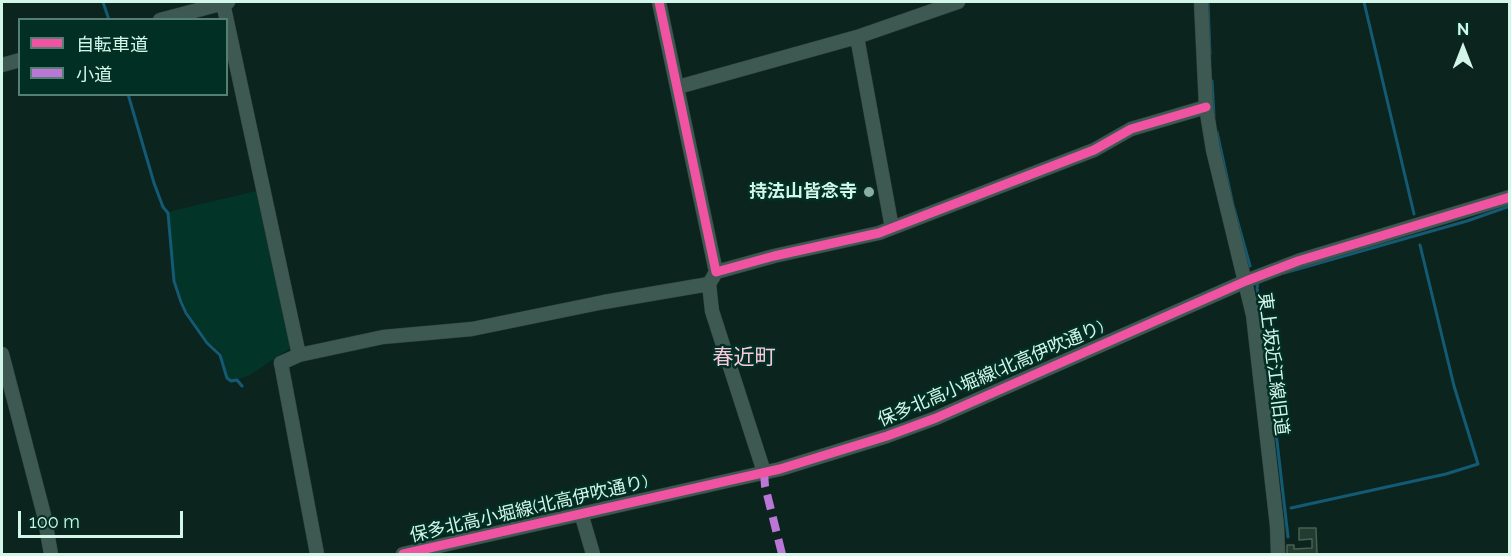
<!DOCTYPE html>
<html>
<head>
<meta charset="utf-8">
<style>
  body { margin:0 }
  #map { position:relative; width:1511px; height:556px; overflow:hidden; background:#0c241e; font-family:Raleway,"Noto Sans JP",sans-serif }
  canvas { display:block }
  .frame { position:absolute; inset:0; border:3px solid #d2f7e9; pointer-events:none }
  .legend { position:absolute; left:18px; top:18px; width:210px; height:78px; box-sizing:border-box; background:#022f23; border:2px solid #557f72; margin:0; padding:8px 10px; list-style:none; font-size:18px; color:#d2f7e9 }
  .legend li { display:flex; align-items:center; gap:12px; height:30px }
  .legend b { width:30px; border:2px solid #557f72 }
  .north { position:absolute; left:1433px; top:18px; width:60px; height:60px; -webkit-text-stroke:4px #022f23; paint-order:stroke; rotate:0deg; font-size:16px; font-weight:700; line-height:24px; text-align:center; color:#d2f7e9 }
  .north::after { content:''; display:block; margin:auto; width:21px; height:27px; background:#d2f7e9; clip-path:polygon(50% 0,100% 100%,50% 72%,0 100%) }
  .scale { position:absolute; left:18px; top:511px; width:165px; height:27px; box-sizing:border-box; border:3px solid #d2f7e9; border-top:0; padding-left:8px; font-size:18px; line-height:21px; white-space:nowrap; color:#d2f7e9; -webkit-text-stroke:4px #022f23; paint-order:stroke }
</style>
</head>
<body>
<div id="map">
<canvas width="1511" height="556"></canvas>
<div class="frame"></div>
<ul class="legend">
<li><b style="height:8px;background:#f153a3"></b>自転車道</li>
<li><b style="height:8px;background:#ba77d6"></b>小道</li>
</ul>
<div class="north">N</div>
<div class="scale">100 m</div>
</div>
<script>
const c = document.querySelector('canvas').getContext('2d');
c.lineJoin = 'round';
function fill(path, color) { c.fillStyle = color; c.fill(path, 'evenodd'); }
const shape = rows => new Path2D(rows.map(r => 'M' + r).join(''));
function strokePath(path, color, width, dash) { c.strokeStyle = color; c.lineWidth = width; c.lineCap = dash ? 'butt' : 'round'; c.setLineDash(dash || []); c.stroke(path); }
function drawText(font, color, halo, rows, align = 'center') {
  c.font = font + ' Raleway,"Noto Sans JP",sans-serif'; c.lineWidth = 5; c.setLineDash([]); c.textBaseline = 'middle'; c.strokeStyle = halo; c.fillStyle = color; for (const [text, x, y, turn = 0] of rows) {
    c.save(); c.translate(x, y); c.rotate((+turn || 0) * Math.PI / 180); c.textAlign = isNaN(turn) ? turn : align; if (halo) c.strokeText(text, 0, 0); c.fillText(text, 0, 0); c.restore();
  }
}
const built = shape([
  [260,190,292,347,250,375,233,381,229,380,221,352,207,341,186,309,175,280,168,212]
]);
const stream = shape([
  [103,2,109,20],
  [1208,2,1210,54],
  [1364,2,1414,214],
  [1212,81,1214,116],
  [128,94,154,183,163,207,168,213,174,281,181,302,186,313,207,343,220,355,227,378,231,381,237,380,242,386],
  [1217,132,1233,205,1250,266],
  [1284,273,1467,221,1510,206],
  [1258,282,1257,288,1264,328,1288,537],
  [1291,508,1446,474,1478,464,1454,386,1420,245]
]);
const building = shape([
  [1299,528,1316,528,1317,554,1287,554,1287,545,1294,545,1294,549,1312,548,1312,539,1299,540,1299,528]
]);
const minor = shape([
  [659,2,716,272,774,256,879,233,1094,150,1131,129,1206,107],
  [1201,2,1206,107,1213,150,1253,315,1277,526,1278,554],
  [223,3,299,355],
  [160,20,228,2],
  [857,37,892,228],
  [2,65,20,60],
  [678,87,857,37,958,2],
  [709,284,712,311,764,472],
  [2,354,44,515,51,554],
  [581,513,593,554],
  [317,554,281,363,299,355,383,337,472,329,604,302,709,284,716,272],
  [403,554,780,469,887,436,936,418,1246,281,1298,261,1510,197]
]);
const quiet = shape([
  [764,472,765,486,782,554]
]);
const cycleway = shape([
  [659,2,716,272,774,256,879,233,1094,150,1131,129,1206,107],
  [403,554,780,469,887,436,936,418,1246,281,1298,261,1510,197]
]);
const markers = [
  [869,192,6,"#8dada2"]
];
const poiNames = [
  ["持法山皆念寺",857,192]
];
const streetNames = [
  ["東上坂近江線旧道",1273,364,83],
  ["保多北高小堀線(北高伊吹通り)",991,374,-23],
  ["保多北高小堀線(北高伊吹通り)",529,509,-13]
];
const quarterNames = [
  ["春近町",744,358]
];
fill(built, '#033428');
strokePath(stream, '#135a74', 3);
fill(building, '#213d31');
strokePath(building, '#4a5f54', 1.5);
strokePath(minor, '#2d403a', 15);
strokePath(minor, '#3e5951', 14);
strokePath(quiet, '#ba77d6', 8, [15, 8]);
strokePath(cycleway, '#f153a3', 9);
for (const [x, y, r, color] of markers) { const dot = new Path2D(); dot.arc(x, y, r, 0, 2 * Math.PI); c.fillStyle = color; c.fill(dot); strokePath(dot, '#022f23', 2); }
drawText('bold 18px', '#d2f7e9', '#022f23', poiNames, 'right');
drawText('18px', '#d2f7e9', '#022f23', streetNames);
drawText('21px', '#f9c9de', '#022f23', quarterNames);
</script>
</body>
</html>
